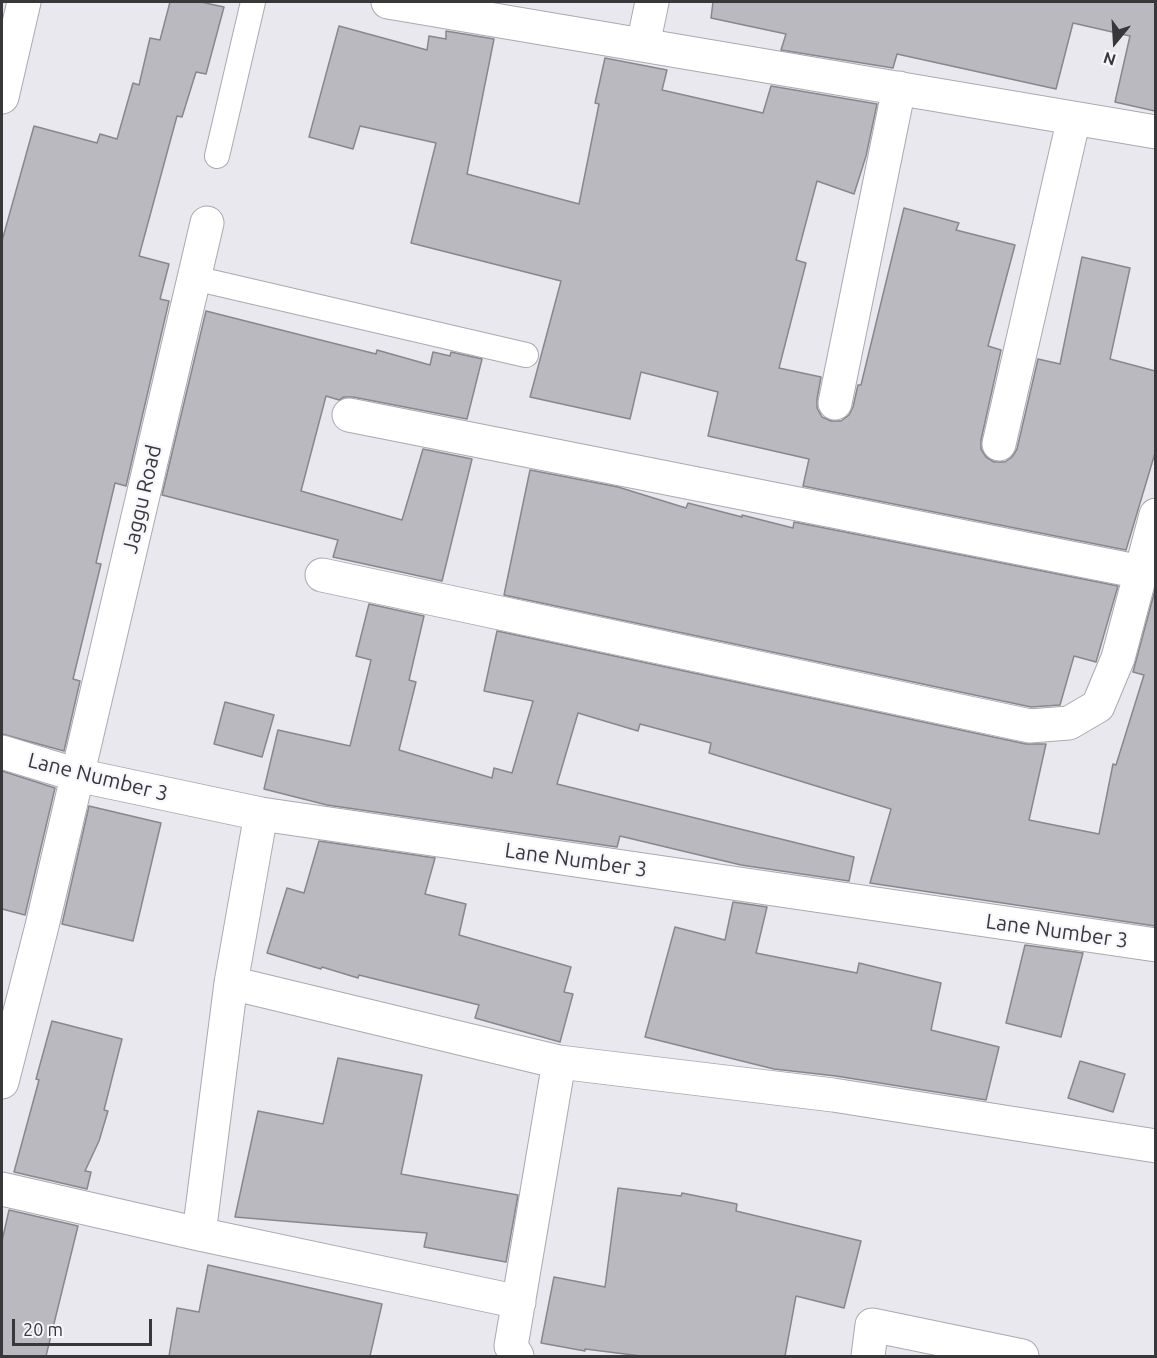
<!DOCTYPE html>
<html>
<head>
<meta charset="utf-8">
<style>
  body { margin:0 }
  #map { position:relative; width:1157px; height:1358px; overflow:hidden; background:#eae8ef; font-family:Ubuntu,sans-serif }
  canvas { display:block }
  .frame { position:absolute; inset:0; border:3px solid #38383a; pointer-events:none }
  .north { position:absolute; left:1085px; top:12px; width:60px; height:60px; -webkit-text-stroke:4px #f7f6fd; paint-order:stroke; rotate:198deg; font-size:16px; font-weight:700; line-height:24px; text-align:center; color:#38383a }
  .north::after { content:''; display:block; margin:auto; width:21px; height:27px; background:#38383a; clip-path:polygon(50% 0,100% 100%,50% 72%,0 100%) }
  .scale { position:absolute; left:12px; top:1319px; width:140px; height:27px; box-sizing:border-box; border:3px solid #38383a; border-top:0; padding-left:8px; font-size:18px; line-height:21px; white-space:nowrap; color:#38383a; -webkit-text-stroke:4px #f7f6fd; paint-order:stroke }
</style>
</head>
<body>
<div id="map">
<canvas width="1157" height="1358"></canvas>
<div class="frame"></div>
<div class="north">N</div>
<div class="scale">20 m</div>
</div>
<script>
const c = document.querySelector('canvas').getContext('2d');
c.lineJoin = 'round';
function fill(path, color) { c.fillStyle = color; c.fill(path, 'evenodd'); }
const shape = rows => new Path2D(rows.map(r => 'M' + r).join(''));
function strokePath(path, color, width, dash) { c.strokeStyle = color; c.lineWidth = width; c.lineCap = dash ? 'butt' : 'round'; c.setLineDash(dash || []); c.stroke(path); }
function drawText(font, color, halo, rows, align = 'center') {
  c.font = font + ' Ubuntu,sans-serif'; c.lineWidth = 4.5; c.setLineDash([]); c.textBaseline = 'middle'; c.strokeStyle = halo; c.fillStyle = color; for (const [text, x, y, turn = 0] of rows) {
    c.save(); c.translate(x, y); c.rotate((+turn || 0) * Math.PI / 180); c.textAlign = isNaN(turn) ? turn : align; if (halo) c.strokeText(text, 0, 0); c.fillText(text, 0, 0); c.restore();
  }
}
const building = shape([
  [170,2,201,2,224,7,206,74,196,72,182,117,177,116,139,256,169,264,160,299,169,301,126,486,115,483,96,563,101,564,73,679,80,681,64,751,2,734,2,241,34,126,97,143,100,134,117,139,133,83,139,85,150,38,160,40,170,2],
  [713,2,1155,2,1155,111,1115,102,1130,36,1073,23,1056,89,897,54,893,68,781,50,786,34,711,18,713,2],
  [339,26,427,50,429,36,446,39,446,31,494,39,467,174,579,204,599,104,595,103,605,58,667,70,662,90,763,113,771,86,877,104,866,156,854,194,817,181,796,260,806,263,779,368,821,377,817,399,817,408,822,417,831,421,841,421,849,415,853,407,858,385,861,385,904,208,959,223,956,230,1015,245,988,346,1001,350,981,440,981,449,986,457,994,462,1005,462,1012,457,1017,449,1038,359,1060,364,1082,257,1130,268,1110,359,1155,371,1155,453,1126,550,803,486,809,459,708,436,718,392,641,372,630,419,530,397,561,281,411,243,436,143,360,126,353,149,309,137,339,26],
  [206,311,376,354,377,350,430,365,433,352,450,356,451,352,482,359,467,419,353,397,344,397,339,400,326,396,301,491,402,520,423,449,472,459,442,581,333,557,338,540,162,495,206,311],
  [530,470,618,487,686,508,688,503,742,517,742,515,793,528,794,522,1118,586,1096,662,1074,656,1060,705,1031,707,504,595,530,470],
  [1155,590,1155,926,870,883,891,809,709,753,711,743,640,724,638,731,578,713,557,784,854,857,849,881,741,865,620,836,617,847,327,805,264,789,278,730,350,746,371,660,356,656,369,604,424,616,409,680,416,682,399,750,492,778,494,768,512,773,533,701,484,691,497,631,1026,744,1046,744,1029,820,1099,834,1113,764,1116,765,1144,675,1133,672,1155,590],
  [225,702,274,715,262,757,214,744,225,702],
  [2,771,55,788,25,915,2,909,2,771],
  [89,806,161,823,133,941,62,924,89,806],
  [319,841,435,858,425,894,466,904,459,935,571,967,564,992,573,994,560,1042,475,1018,479,1005,359,975,358,978,322,967,321,969,267,953,287,888,304,893,319,841],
  [733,902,767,907,756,953,857,973,859,963,941,983,931,1030,999,1047,986,1100,836,1076,774,1069,645,1037,675,927,725,940,733,902],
  [1025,945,1083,953,1061,1037,1006,1023,1025,945],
  [52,1021,122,1039,104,1110,108,1111,99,1141,85,1171,91,1172,87,1189,14,1172,39,1080,36,1079,52,1021],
  [338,1058,422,1075,401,1174,518,1195,506,1262,424,1247,427,1233,235,1217,258,1111,323,1124,338,1058],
  [1080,1061,1125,1074,1113,1112,1068,1098,1080,1061],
  [618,1188,681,1196,682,1193,737,1204,736,1211,861,1241,844,1308,796,1296,785,1356,641,1356,585,1349,585,1351,541,1343,554,1277,605,1287,618,1188],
  [9,1210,78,1226,46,1356,2,1356,2,1241,9,1210],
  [208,1265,382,1304,370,1356,169,1356,177,1308,199,1312,208,1265]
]);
const lane = shape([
  [217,156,253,2],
  [194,278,526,355]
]);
const street = shape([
  [388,2,1156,132],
  [643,45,652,2],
  [2,97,24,2],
  [835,403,899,88],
  [349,415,1141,572],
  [999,444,1074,118],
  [322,575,1030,726,1069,723,1098,706,1118,658,1156,515],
  [2,752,77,775,261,814,1156,945],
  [231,983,559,1062,833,1095,1156,1146],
  [2,1082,42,926,207,223],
  [2,1189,199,1234,519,1302],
  [199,1234,231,983,261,814],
  [517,1356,511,1346,559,1062],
  [868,1356,872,1325,1022,1356]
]);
const streetNames = [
  ["Jaggu Road",142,499,-77],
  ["Lane Number 3",98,777,14],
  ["Lane Number 3",576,860,8],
  ["Lane Number 3",1057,931,8]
];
fill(building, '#bab9bf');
strokePath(building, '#88878d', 1.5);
strokePath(lane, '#aaa9b0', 26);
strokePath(street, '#aaa9b0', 35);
strokePath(lane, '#fff', 24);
strokePath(street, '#fff', 33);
drawText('21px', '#38383a', '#f7f6fd', streetNames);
</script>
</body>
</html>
